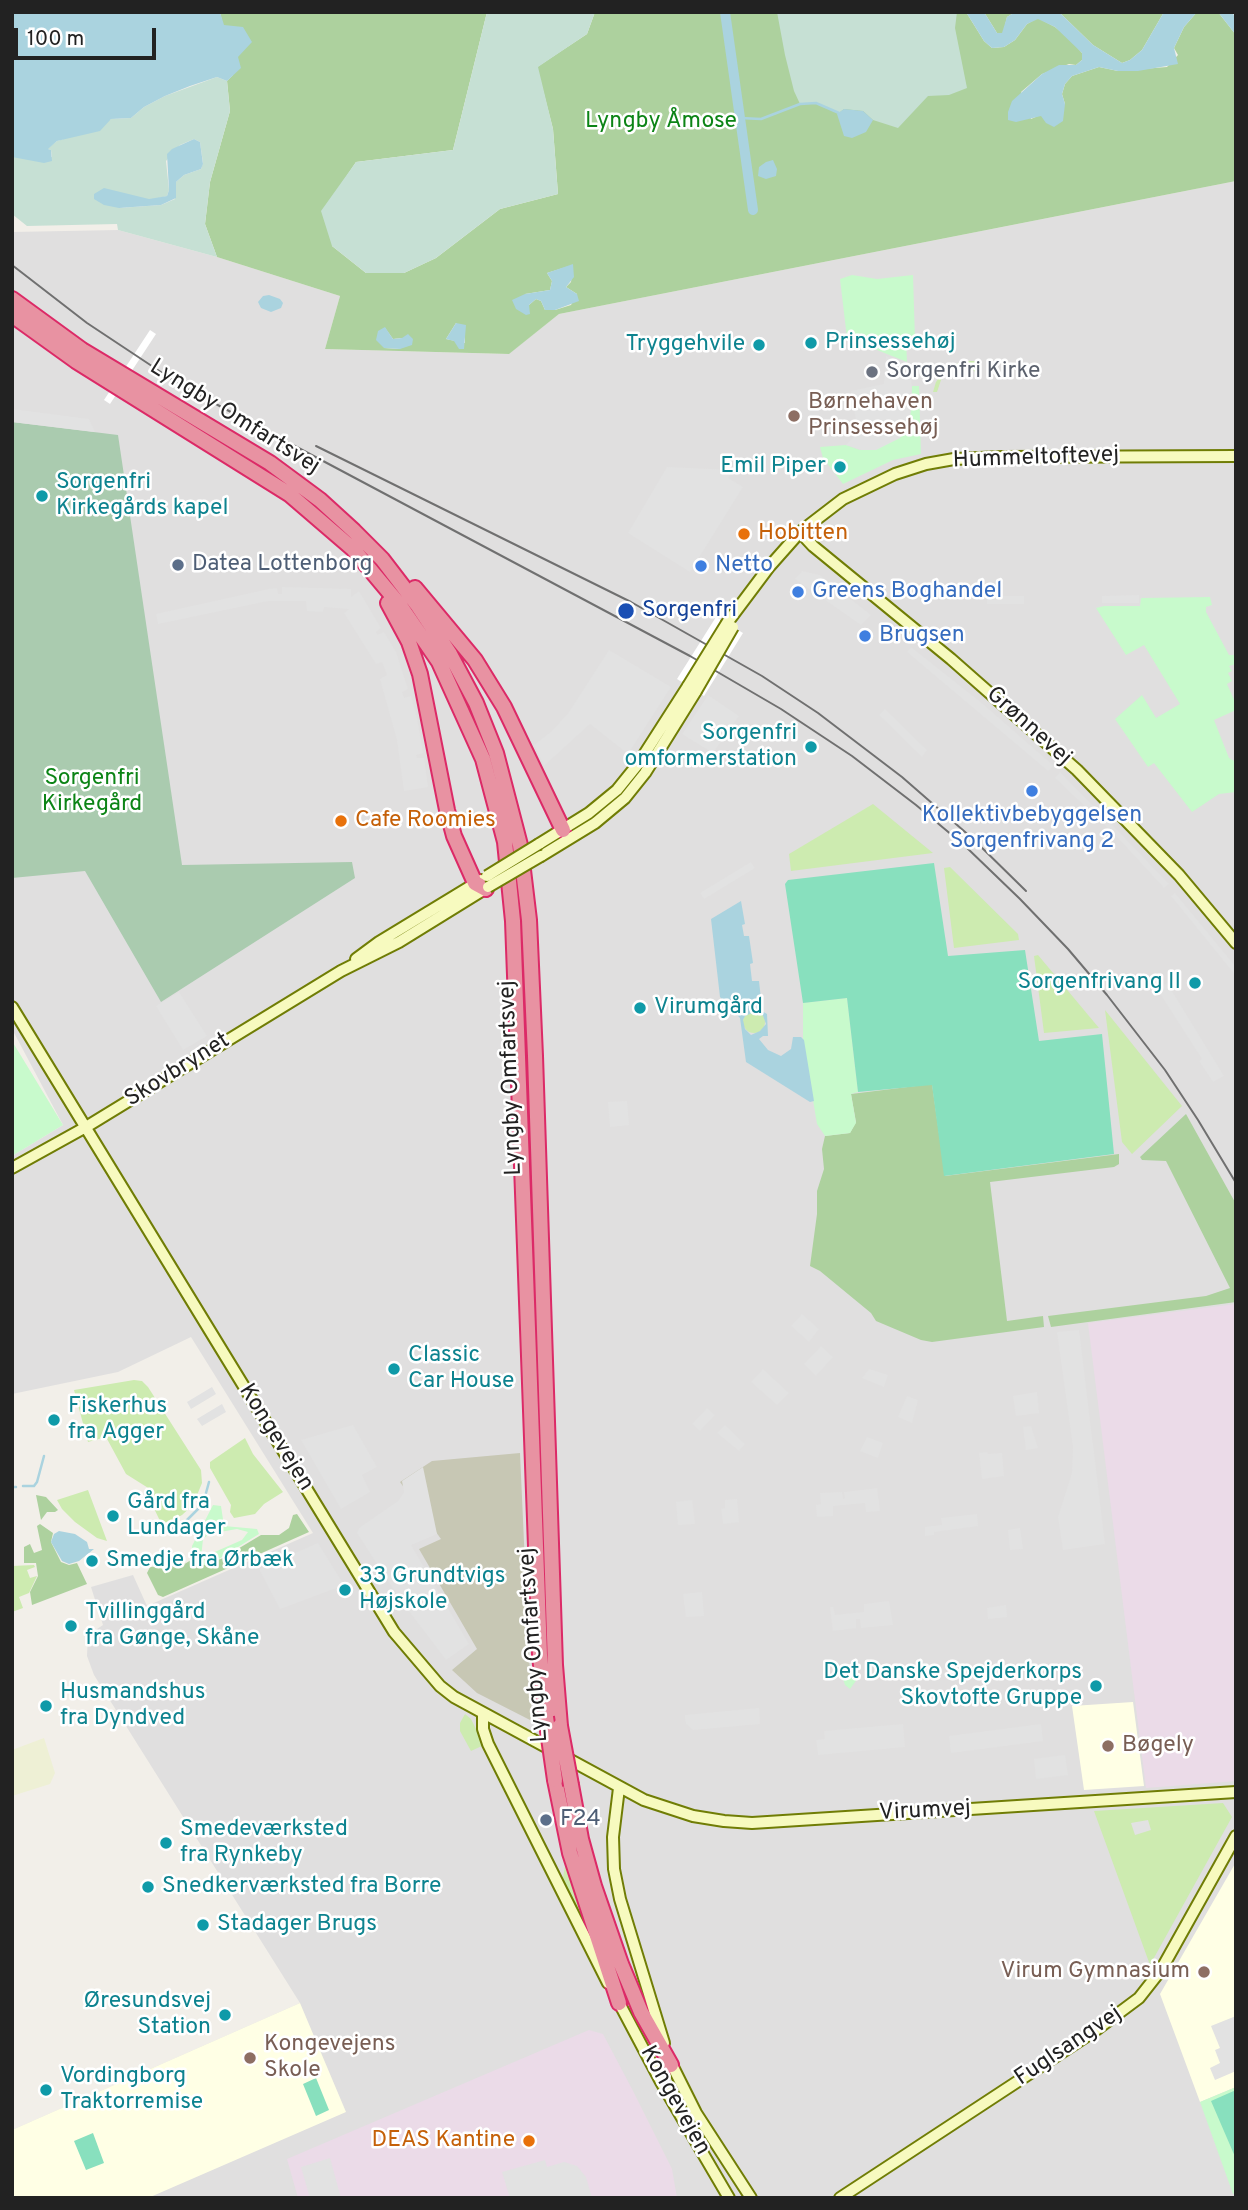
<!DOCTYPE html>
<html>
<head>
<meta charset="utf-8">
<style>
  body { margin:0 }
  #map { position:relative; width:1248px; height:2210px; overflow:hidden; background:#f2efe9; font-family:Overpass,sans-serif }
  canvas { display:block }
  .frame { position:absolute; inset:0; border:14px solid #222; pointer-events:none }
  .scale { position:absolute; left:14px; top:28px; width:142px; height:32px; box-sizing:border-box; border:4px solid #222; border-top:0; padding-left:9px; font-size:21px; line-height:24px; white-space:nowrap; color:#222; -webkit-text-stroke:5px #fff; paint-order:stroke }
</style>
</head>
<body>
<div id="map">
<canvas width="1248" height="2210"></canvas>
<div class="frame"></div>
<div class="scale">100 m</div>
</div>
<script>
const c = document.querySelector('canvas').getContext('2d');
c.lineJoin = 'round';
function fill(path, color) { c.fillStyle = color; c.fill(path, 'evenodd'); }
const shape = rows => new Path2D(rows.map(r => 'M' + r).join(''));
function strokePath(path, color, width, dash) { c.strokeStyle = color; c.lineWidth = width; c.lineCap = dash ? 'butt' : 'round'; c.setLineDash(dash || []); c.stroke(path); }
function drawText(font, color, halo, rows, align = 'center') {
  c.font = font + ' Overpass,sans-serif'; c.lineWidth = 5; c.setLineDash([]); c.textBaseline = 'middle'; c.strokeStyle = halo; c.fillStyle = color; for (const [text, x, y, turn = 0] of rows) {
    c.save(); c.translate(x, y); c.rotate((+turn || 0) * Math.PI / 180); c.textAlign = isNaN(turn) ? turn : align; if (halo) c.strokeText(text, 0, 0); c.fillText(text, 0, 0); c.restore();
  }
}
const residential = shape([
  [1236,181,1236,2198,12,2198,12,2130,300,2003,94,1675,87,1656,88,1635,103,1625,91,1587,133,1575,147,1606,313,1533,191,1337,118,1372,12,1394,12,1156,63,1125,12,1029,12,232,118,230,217,257,340,296,325,349,508,354,559,314]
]);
const industrial = shape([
  [1236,1304,1236,1781,1146,1788,1088,1323],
  [589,2030,603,2034,632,2089,672,2169,677,2198,298,2198,287,2159]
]);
const education = shape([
  [1133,1702,1144,1786,1084,1790,1072,1706],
  [1236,1862,1236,2087,1200,2102,1160,1994],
  [300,2003,346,2112,148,2198,12,2198,12,2130]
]);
const construction = shape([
  [520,1453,532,1721,477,1693,452,1670,477,1649,419,1549,441,1539,400,1482,432,1461]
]);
const farmland = shape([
  [44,1738,55,1773,50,1784,12,1796,12,1750]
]);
const grass = shape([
  [963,361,976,361,976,374,971,366,960,368,957,366,948,370,942,377,937,392,933,392,936,382,946,368],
  [873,804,933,853,791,871,789,854],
  [950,867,1018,934,1019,940,954,948,944,868],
  [1038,955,1099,1028,1044,1033,1034,956],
  [1105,1010,1182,1106,1132,1154,1122,1142],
  '743 1022a11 11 0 1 1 22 0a11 11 0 1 1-22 0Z',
  [134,1380,142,1381,148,1387,201,1470,202,1483,193,1505,182,1515,169,1522,161,1523,149,1498,153,1491,126,1474,106,1437,88,1442,74,1390],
  [245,1438,253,1454,283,1492,264,1504,255,1514,234,1518,230,1512,231,1505,210,1468,210,1462],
  [88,1490,107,1541,97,1538,75,1522,62,1509,57,1500],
  [34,1565,35,1567,27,1570,30,1578,37,1576,29,1593,19,1597,23,1608,12,1612,12,1566],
  [465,1714,471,1719,484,1745,471,1751,460,1731,460,1723],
  [1223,1803,1232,1817,1150,1965,1094,1811],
  [566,1861,600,1964,562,1883]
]);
const forest = shape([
  [220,12,487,12,453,150,356,162,342,183,332,246,366,273,404,273,436,258,500,209,558,194,553,129,537,67,587,34,595,12,966,12,984,41,992,48,1004,47,1015,40,1027,24,1038,18,1055,27,1071,40,1082,53,1082,60,1076,65,1069,64,1042,74,1021,92,1031,119,1065,104,1062,94,1065,84,1072,76,1099,67,1118,71,1167,67,1178,55,1174,48,1184,27,1197,12,1218,12,1236,35,1236,181,559,314,509,354,325,349,340,296,217,257,205,224,210,182,230,111,227,81,233,75],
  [573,265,571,282,566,287,577,294,571,305,555,310,545,310,541,301,536,299,529,305,525,294,550,290,552,281,547,273],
  [456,323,465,331,465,343,446,339],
  [385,328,393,339,402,338,400,349,384,348],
  [984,12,1015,12,1007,17,1003,34,997,33],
  [1059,12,1164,12,1142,50,1130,60,1122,63,1093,45],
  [932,1084,945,1176,1119,1154,1119,1164,1114,1167,990,1182,1007,1321,1043,1316,1044,1327,932,1342,921,1340,876,1321,871,1313,820,1271,810,1266,817,1214,817,1191,824,1169,822,1149,825,1136,850,1133,856,1122,851,1094],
  [1186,1114,1236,1204,1236,1302,1051,1327,1048,1316,1206,1296,1230,1288,1166,1161,1142,1160,1140,1157],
  [36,1495,46,1497,58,1510,55,1512,47,1512,41,1520],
  [297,1514,309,1532,163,1597,158,1595,147,1573,150,1567,161,1566,165,1572,170,1571,171,1566,178,1563,183,1565,191,1560,203,1564,221,1559,261,1535,279,1535,289,1528,293,1515],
  [40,1524,53,1533,51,1542,61,1562,69,1565,77,1563,87,1584,32,1605,30,1592,38,1576,36,1563,24,1563,24,1547,30,1544,34,1553,42,1550,37,1526]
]);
const wetland = shape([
  [487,12,595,12,587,34,538,67,553,129,558,194,500,209,436,258,404,273,366,273,332,246,321,211,356,162,453,150],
  [777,12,957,12,955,28,967,88,949,95,928,96,898,128,873,120,863,111,844,109,839,113,816,103,800,104,794,91,785,55],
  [217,77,227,81,230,111,210,182,205,224,217,257,118,230,117,224,27,226,12,214,13,156,52,157,51,150,47,149,57,141,76,135,111,119,131,118,144,107,165,96],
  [194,139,200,142,203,163,201,169,184,175,176,182,175,199,161,205,119,208,167,196,169,190,166,161,180,145]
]);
const cemetery = shape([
  [12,422,118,435,182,865,352,862,355,878,161,1002,85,871,12,878]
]);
const park = shape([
  [852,275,877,279,913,275,915,340,906,340,907,362,847,338,840,279],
  [912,386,919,386,921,454,893,460,843,484,823,458,820,447,846,445,860,450,909,426],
  [1210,597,1212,605,1206,607,1206,612,1229,655,1236,655,1236,664,1229,666,1232,671,1228,673,1232,681,1227,684,1236,704,1236,710,1214,720,1229,758,1236,762,1236,792,1219,794,1192,812,1154,763,1148,767,1115,719,1142,695,1156,718,1180,704,1144,645,1126,655,1096,608,1104,606,1140,606,1141,598],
  [847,998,858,1092,851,1094,856,1123,850,1133,825,1136,817,1124,803,1040,803,1003],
  [12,1041,63,1125,12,1156],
  [213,1505,221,1506,224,1526,257,1529,259,1534,209,1565,193,1565,192,1546],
  [215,1529,220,1532,237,1529,248,1532,242,1540,201,1558,203,1539],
  [848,1665,860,1675,850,1689,845,1685,841,1672],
  [1236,2087,1236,2193,1233,2194,1200,2102]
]);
const pitch = shape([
  [934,863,948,956,1025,950,1039,1041,1102,1034,1114,1154,944,1176,932,1085,858,1092,847,998,803,1003,785,884,788,880],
  [316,2078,329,2110,316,2116,303,2084],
  [1236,2090,1236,2159,1211,2101],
  [93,2133,104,2163,86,2170,74,2141]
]);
const parking = shape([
  [886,356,911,368,912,401,909,426,900,438,876,450,861,450,846,445,858,432,851,391,884,384],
  [12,409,89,419,95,432,12,422],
  [667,467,732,470,728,478,743,487,690,572,628,533],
  [802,571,820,575,871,615,861,625,795,579],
  [282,587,351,589,351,597,359,591,381,628,376,632,377,635,384,632,396,652,408,689,402,692,404,698,411,696,417,718,423,753,416,755,417,758,424,758,428,787,404,791,397,740,380,679,387,675,382,662,376,664,344,613,349,609,324,607,323,612,307,611,306,601,268,601,158,624,156,614,269,589,277,588,278,594,282,594],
  [1139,595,1139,603,1102,603,1102,596],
  [987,596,1024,596,1024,604,987,604],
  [911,647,983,704,1054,766,1048,771,907,652],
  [609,650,671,687,628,754,590,724,544,766,534,745,552,731,569,712],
  [708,695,739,716,713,753,682,734],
  [885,709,927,750,922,757,879,715],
  [1060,772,1123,836,1169,884,1164,888,1117,837,1055,778],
  [751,862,755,868,704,899,700,893],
  [1175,893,1236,967,1236,976,1171,896],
  [1167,983,1224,1076,1213,1082,1199,1061,1202,1059,1157,989],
  [179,992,207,1036,183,1050,156,1006],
  [627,1101,629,1125,610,1127,608,1102],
  [802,1314,819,1329,809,1342,791,1326],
  [1079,1330,1105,1544,1063,1550,1058,1517,1072,1473,1073,1447,1057,1332],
  [821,1346,833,1357,816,1376,804,1364],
  [763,1369,789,1393,777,1405,751,1382],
  [869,1369,888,1375,884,1387,862,1378],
  [212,1387,216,1394,191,1409,187,1402],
  [1037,1392,1039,1413,1016,1416,1013,1396],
  [907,1396,918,1400,912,1423,898,1417],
  [222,1404,226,1412,202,1426,197,1419],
  [707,1408,715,1415,700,1431,692,1424],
  [353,1425,377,1467,362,1475,370,1492,341,1509,301,1440],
  [725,1425,745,1444,739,1451,717,1433],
  [1031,1426,1038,1448,1026,1450,1023,1427],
  [867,1437,883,1443,878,1458,860,1451],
  [987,1452,988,1454,1002,1453,1004,1476,982,1479,979,1453],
  [423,1467,437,1534,411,1545,469,1644,446,1660,399,1598,357,1533,359,1528,398,1501,404,1492,402,1481],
  [877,1488,880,1511,866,1512,865,1503,833,1506,833,1516,817,1517,816,1505,821,1504,820,1493,842,1492,843,1499,845,1498,844,1492],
  [737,1499,739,1522,723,1524,721,1509,725,1508,725,1500],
  [692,1500,695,1524,678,1525,676,1502],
  [977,1514,978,1526,934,1532,934,1535,925,1536,925,1527,942,1525,941,1518],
  [1020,1528,1023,1549,1010,1550,1008,1530],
  [318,1543,344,1585,280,1609,259,1569],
  [702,1592,704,1616,686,1617,683,1594],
  [889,1601,893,1625,861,1628,860,1619,856,1619,856,1628,833,1631,830,1607,833,1607,835,1615,864,1612,864,1604],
  [1006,1605,1007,1617,988,1619,987,1608],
  [759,1708,760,1724,693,1730,686,1724,685,1719,685,1715],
  [903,1724,905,1747,818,1755,816,1740,825,1739,824,1731],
  [1041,1724,1043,1741,951,1753,949,1736],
  [1065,1755,1068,1775,1036,1779,1034,1759],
  [1148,1820,1151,1830,1135,1835,1131,1823],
  [1236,2016,1236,2071,1215,2080,1210,2068,1220,2063,1215,2050,1220,2048,1211,2026],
  [330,2158,341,2198,310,2198,301,2167],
  [545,2160,547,2167,564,2162,577,2166,586,2177,592,2198,510,2198,502,2172]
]);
const water = shape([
  [12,12,220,12,224,25,243,27,252,42,238,57,241,68,227,81,217,77,190,86,165,96,144,107,131,118,111,119,100,131,57,141,48,149,51,150,52,161,44,163,12,157],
  [966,12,984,12,997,33,1002,33,1007,17,1015,12,1059,12,1093,45,1122,63,1130,60,1142,50,1164,12,1197,12,1184,27,1174,48,1178,64,1138,71,1118,71,1099,67,1072,76,1065,84,1062,94,1065,104,1063,121,1054,127,1046,123,1041,116,1016,122,1008,120,1008,112,1012,101,1042,74,1059,65,1076,65,1082,60,1082,53,1055,27,1038,19,1027,24,1015,40,1004,47,992,48,984,41],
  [1218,12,1232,12,1236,19,1236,35],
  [844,109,863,111,873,120,866,132,852,138,844,136,837,114],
  [194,139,200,142,203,164,201,169,184,175,176,182,176,198,161,205,119,208,104,205,94,199,94,194,104,188,149,199,167,196,169,190,167,154,172,149],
  [773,160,777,169,776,176,766,179,758,176,759,167,766,162],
  [573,264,574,277,566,287,577,294,579,301,555,310,545,310,541,301,536,299,529,305,530,314,526,315,516,309,512,300,525,294,550,290,552,281,547,273],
  [269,295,280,299,283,303,281,308,271,312,261,308,258,302,263,296],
  [456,323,466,325,464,349,459,349,454,341,446,339],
  [385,327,393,339,402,338,408,334,413,339,412,345,400,349,384,348,376,340,378,331],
  [741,901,745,924,742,925,744,936,749,936,753,963,750,964,752,981,759,981,761,999,759,1000,760,1010,767,1014,768,1036,763,1036,759,1039,768,1050,781,1056,791,1049,793,1037,801,1037,804,1040,814,1101,810,1102,746,1062,740,1018,720,997,711,919],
  [757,1011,762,1013,766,1024,760,1031,751,1035,745,1029,743,1020,745,1016],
  [59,1531,75,1534,87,1542,89,1549,94,1549,79,1561,69,1564,62,1561,51,1542,54,1534]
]);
const pier = shape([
  [150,330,156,334,110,404,104,400],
  [716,617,743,633,704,696,677,679]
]);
const stream = shape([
  [740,118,761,119,800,104,816,103,839,113],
  [23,1486,34,1486,37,1482,44,1456],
  [12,1487,16,1487],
  [186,1521,203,1504,209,1482],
  [168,1531,177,1526]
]);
const canal = shape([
  [725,12,753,210]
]);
const secondary = shape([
  [800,532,813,546,951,659,1077,770,1179,875,1236,943],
  [727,623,769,567,800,532,843,499,895,474,926,464,954,459,1003,457,1236,456],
  [539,844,589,813,617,790,638,764,688,686],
  [541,856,595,823,625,798,645,773,696,691],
  [356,959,379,942,481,880],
  [12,1007,394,1632,440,1686,454,1697,644,1800,693,1816,724,1821,752,1823,1236,1792],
  [12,1168,86,1127,341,971,399,942,488,887],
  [483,1715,483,1729,488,1744,608,1983],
  [619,1788,613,1837,614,1869,620,1899,664,2043],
  [616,1997,661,2082,729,2198],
  [669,2059,696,2113,751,2198],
  [840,2198,1096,2030,1139,1998,1161,1970,1236,1836]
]);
const highway = shape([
  [12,299,82,350,270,463,320,500,354,531,382,559,418,606,450,654,476,703,496,753,520,845,529,920,535,1056,555,1665,560,1726],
  [12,315,76,361,289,494,353,549,399,604,439,662,483,759,505,842,513,921,540,1655,546,1717],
  [415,588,475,660,504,707,563,830],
  [388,603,409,642,420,674,447,810,454,836,475,883,486,889],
  [555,1780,570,1853,619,2003],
  [571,1785,581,1839,594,1886,621,1964,641,2012,671,2065]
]);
const tram = shape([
  [12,265,87,323,182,386,690,656,781,709,852,756,916,805,965,846,1020,899,1068,949,1107,995,1165,1070,1198,1120,1236,1183],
  [316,446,631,602,762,676,818,713,902,777,972,838,1026,891]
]);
const secondaryBridge = shape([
  [688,686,727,623],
  [696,691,733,627],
  [487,876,539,844],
  [488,887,541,856]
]);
const highwayBridge = shape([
  [546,1717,555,1780],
  [560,1726,571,1785]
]);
const markers = [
  [811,343,7,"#0f9aa8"],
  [759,345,7,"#0f9aa8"],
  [872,372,7,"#6b7280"],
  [794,416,7,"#8d6e63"],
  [840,467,7,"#0f9aa8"],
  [42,496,7,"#0f9aa8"],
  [744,534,7,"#e8710a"],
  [178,565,7,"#5c6f8a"],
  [701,566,7,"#3f7fe0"],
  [798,592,7,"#3f7fe0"],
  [626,611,9,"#1a4fb4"],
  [865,636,7,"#3f7fe0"],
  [811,747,7,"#0f9aa8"],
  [1032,791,7,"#3f7fe0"],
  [341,821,7,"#e8710a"],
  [1195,983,7,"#0f9aa8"],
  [640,1008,7,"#0f9aa8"],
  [394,1369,7,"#0f9aa8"],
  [54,1420,7,"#0f9aa8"],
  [113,1516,7,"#0f9aa8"],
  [92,1561,7,"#0f9aa8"],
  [345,1590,7,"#0f9aa8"],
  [71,1626,7,"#0f9aa8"],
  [1096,1686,7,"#0f9aa8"],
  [46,1706,7,"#0f9aa8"],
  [1108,1746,7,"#8d6e63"],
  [546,1820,7,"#5c6f8a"],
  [166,1843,7,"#0f9aa8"],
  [148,1887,7,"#0f9aa8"],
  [203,1925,7,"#0f9aa8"],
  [1204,1972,7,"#8d6e63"],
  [225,2015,7,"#0f9aa8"],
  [250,2058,7,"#8d6e63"],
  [46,2090,7,"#0f9aa8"],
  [529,2141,7,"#e8710a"]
];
const parkNames = [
  ["Lyngby Åmose",661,122],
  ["Sorgenfri",92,779],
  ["Kirkegård",92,805]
];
const cultureNames = [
  ["Prinsessehøj",825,343],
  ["Tryggehvile",745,345,"right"],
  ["Emil Piper",826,467,"right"],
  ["Sorgenfri",56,483],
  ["Kirkegårds kapel",56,509],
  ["Sorgenfri",797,734,"right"],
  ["omformerstation",797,760,"right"],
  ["Sorgenfrivang II",1181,983,"right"],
  ["Virumgård",654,1008],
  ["Classic",408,1356],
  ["Car House",408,1382],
  ["Fiskerhus",68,1407],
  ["fra Agger",68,1433],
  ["Gård fra",127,1503],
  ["Lundager",127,1529],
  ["Smedje fra Ørbæk",106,1561],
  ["33 Grundtvigs",359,1577],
  ["Højskole",359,1603],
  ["Tvillinggård",85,1613],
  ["fra Gønge, Skåne",85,1639],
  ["Det Danske Spejderkorps",1082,1673,"right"],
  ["Skovtofte Gruppe",1082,1699,"right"],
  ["Husmandshus",60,1693],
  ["fra Dyndved",60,1719],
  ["Smedeværksted",180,1830],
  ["fra Rynkeby",180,1856],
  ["Snedkerværksted fra Borre",162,1887],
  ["Stadager Brugs",217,1925],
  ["Øresundsvej",211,2002,"right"],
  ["Station",211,2028,"right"],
  ["Vordingborg",60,2077],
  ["Traktorremise",60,2103]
];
const worshipNames = [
  ["Sorgenfri Kirke",886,372]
];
const educationNames = [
  ["Børnehaven",808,403],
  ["Prinsessehøj",808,429],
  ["Bøgely",1122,1746],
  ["Virum Gymnasium",1190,1972,"right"],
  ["Kongevejens",264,2045],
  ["Skole",264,2071]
];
const streetNames = [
  ["Lyngby Omfartsvej",234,418,32],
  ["Hummeltoftevej",1036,459,-2],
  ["Grønnevej",1028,727,42],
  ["Skovbrynet",178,1071,-32],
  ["Lyngby Omfartsvej",512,1078,-92],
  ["Kongevejen",275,1438,58],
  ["Lyngby Omfartsvej",535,1645,-94],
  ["Virumvej",925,1812,-3],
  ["Fuglsangvej",1069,2047,-34],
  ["Kongevejen",674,2101,61]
];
const foodNames = [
  ["Hobitten",758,534],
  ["Cafe Roomies",355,821],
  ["DEAS Kantine",515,2141,"right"]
];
const serviceNames = [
  ["Datea Lottenborg",192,565],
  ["F24",560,1820]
];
const shopNames = [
  ["Netto",715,566],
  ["Greens Boghandel",812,592],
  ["Brugsen",879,636],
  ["Kollektivbebyggelsen",1032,816,"center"],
  ["Sorgenfrivang 2",1032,842,"center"]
];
const transitNames = [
  ["Sorgenfri",642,611]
];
fill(residential, '#e0dfdf');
fill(industrial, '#ebdbe8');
fill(education, '#ffffe5');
fill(construction, '#c7c7b4');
fill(farmland, '#eef0d5');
fill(grass, '#cdebb0');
fill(forest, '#add19e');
fill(wetland, '#c6e0d4');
fill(cemetery, '#aacbaf');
fill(park, '#c8facc');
fill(pitch, '#88e0be');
fill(parking, '#e2e2e2');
fill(water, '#aad3df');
fill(pier, '#fff');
strokePath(stream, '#aad3df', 2.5);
strokePath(canal, '#aad3df', 10);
strokePath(secondary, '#707d05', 14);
strokePath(highway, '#dc2a67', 18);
strokePath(secondary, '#f7fabf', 10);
strokePath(highway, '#e892a2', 14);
strokePath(tram, '#707070', 2);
strokePath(secondaryBridge, '#707d05', 14, []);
strokePath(highwayBridge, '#dc2a67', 18, []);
strokePath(secondaryBridge, '#f7fabf', 10);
strokePath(highwayBridge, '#e892a2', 14);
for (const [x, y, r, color] of markers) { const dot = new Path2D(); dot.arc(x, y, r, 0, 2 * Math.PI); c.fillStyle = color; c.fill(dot); strokePath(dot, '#fff', 2.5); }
drawText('23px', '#0c8416', '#fff', parkNames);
drawText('23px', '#0d838f', '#fff', cultureNames, 'left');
drawText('23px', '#5b616d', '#fff', worshipNames, 'left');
drawText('23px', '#785e54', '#fff', educationNames, 'left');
drawText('23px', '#222', '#fff', streetNames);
drawText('23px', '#c56008', '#fff', foodNames, 'left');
drawText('23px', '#4e5e75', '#fff', serviceNames, 'left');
drawText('23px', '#366cbe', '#fff', shopNames, 'left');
drawText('23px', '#164399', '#fff', transitNames, 'left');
</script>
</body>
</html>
